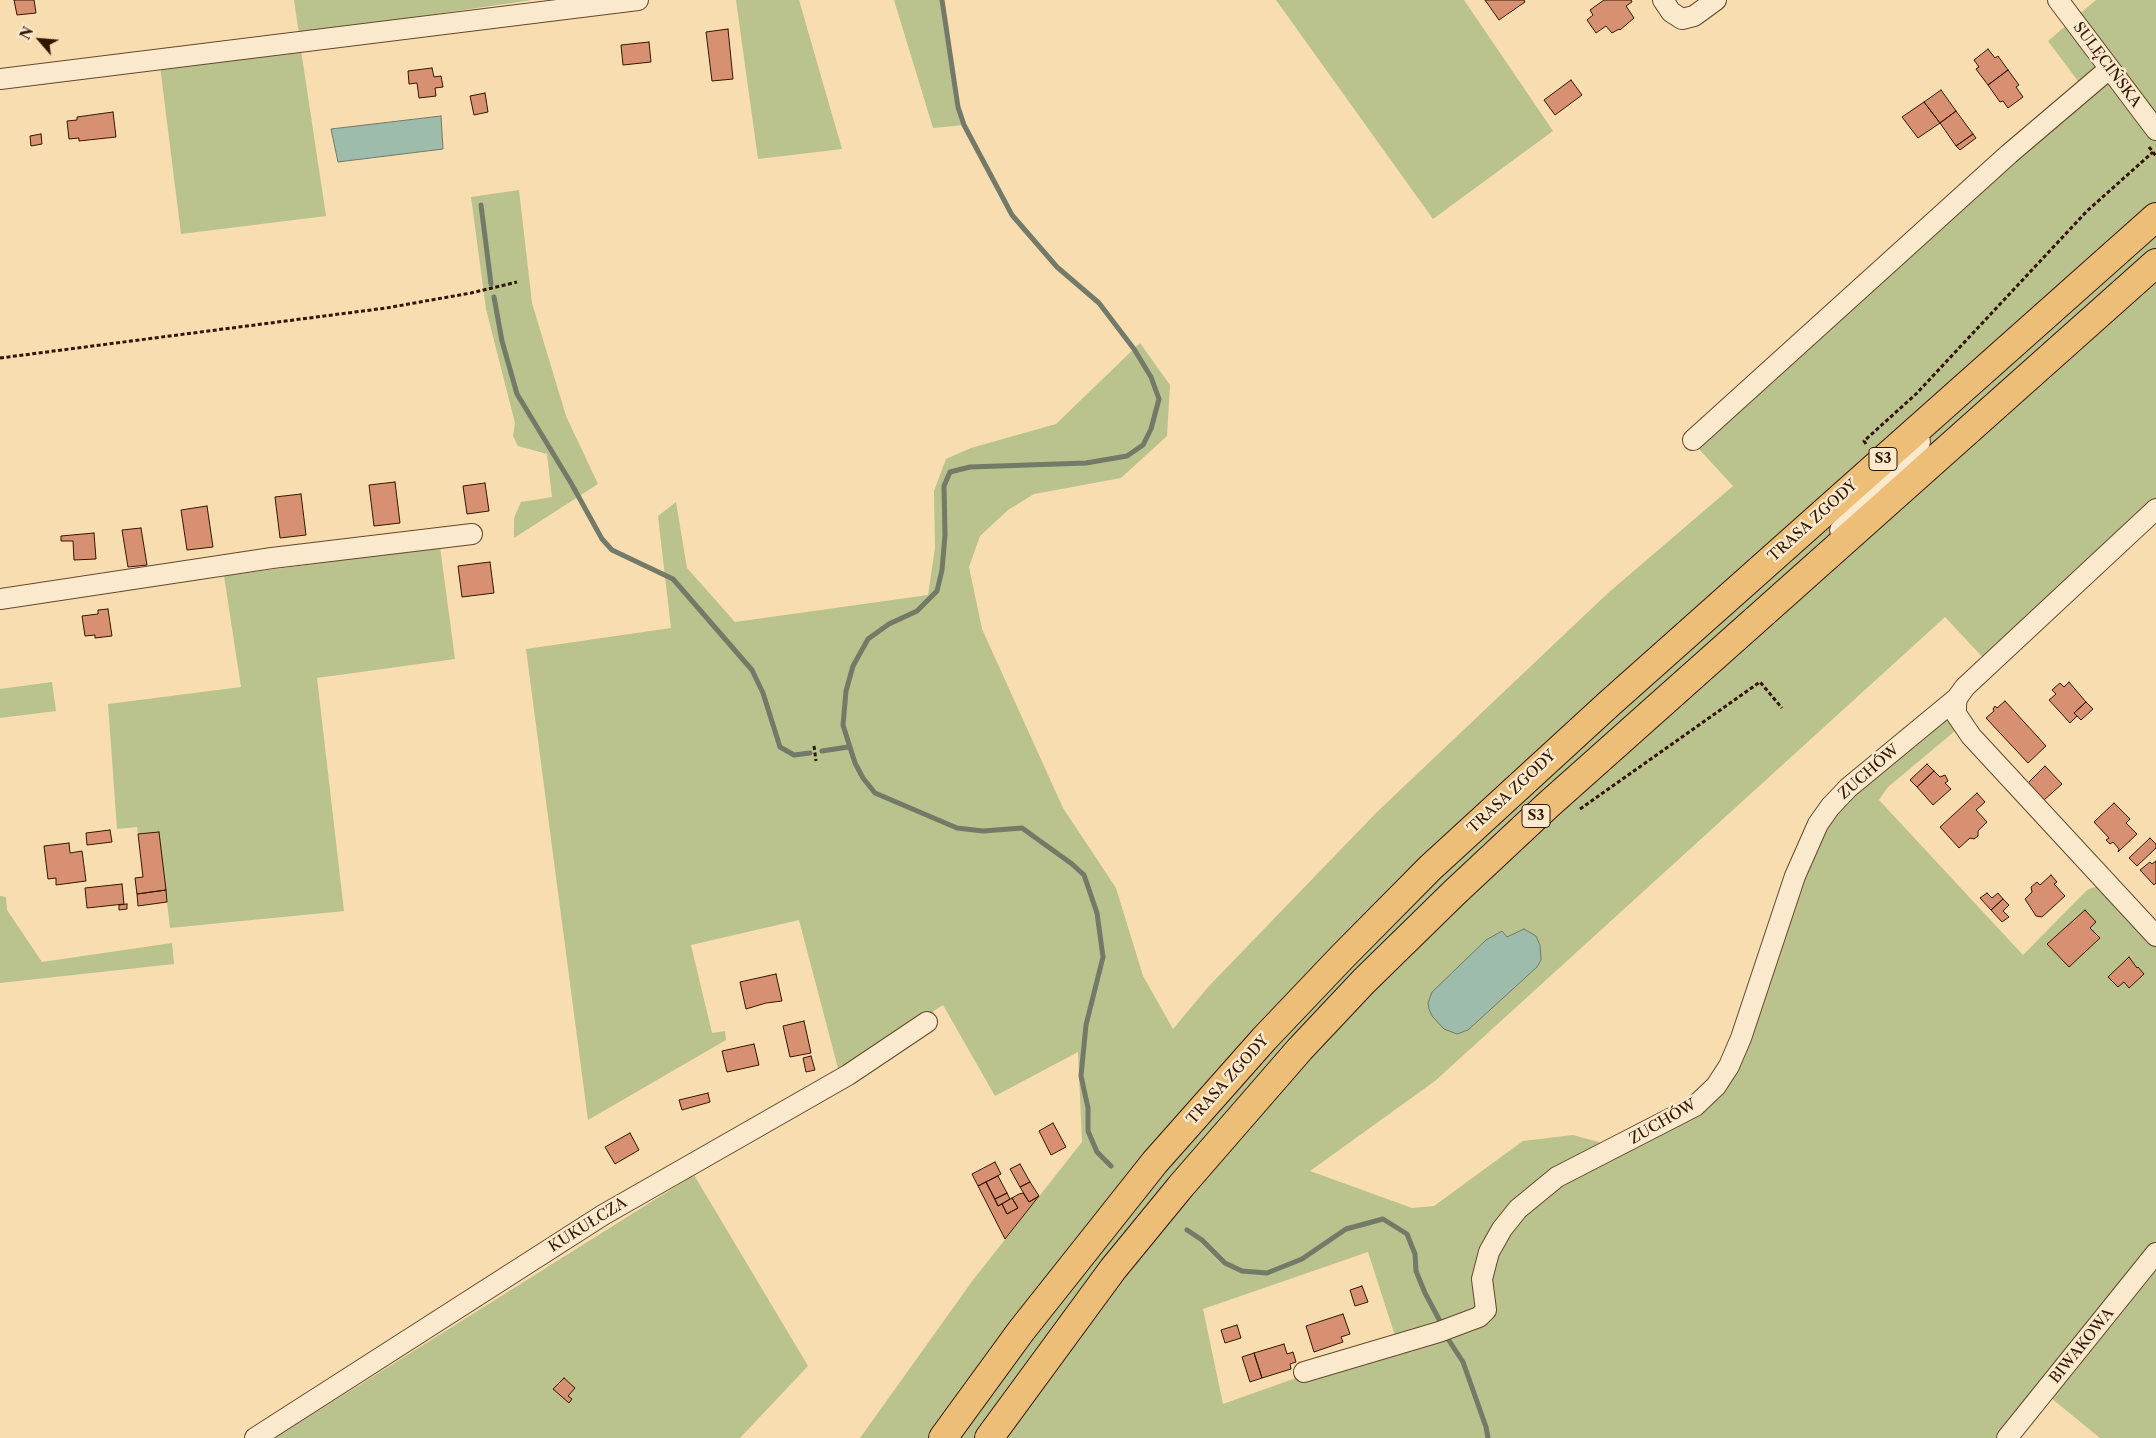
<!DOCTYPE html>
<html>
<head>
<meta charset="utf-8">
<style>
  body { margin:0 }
  #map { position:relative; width:2156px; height:1438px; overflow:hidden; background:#f7ddb0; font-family:"Libre Caslon Text",serif }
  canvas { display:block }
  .north { position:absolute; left:15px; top:15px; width:50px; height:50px; -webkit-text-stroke:4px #fae9cc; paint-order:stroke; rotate:297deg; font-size:14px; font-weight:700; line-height:20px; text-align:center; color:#331600 }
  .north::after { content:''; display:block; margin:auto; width:18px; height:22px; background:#331600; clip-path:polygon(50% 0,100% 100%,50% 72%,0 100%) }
</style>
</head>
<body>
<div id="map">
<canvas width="2156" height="1438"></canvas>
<div class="north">N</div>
</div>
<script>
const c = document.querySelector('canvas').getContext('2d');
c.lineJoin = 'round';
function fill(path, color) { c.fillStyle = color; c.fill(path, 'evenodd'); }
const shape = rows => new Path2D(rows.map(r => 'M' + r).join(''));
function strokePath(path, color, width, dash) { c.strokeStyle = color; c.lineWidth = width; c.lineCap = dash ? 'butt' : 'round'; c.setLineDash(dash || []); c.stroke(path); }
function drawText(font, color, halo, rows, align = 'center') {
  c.font = font + ' "Libre Caslon Text",serif'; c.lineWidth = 5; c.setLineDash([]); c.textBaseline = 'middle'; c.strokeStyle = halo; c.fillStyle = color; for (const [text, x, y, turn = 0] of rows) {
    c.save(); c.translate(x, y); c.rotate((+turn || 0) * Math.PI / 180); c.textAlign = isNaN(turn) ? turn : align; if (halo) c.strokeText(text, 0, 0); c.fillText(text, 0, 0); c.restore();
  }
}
const green = shape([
  [294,0,532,0,299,34],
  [736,0,799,0,842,149,758,159],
  [894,0,942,0,958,107,964,125,933,128],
  [1276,0,1464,0,1553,131,1433,219],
  [2096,0,2156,0,2156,503,1989,664,1945,617,1435,1081,1310,1171,1412,1208,1434,1206,1523,1141,1573,1135,1613,1146,1712,1098,1823,817,1950,707,1955,731,1888,787,1879,800,2023,955,2087,890,2105,883,2156,938,2156,1438,2100,1438,2051,1398,2018,1438,860,1438,973,1280,1082,1142,1078,1052,995,1096,943,1005,839,1072,799,920,691,945,712,1033,725,1031,726,1040,588,1120,526,649,671,628,658,516,676,502,687,568,735,622,928,595,935,548,934,491,946,459,971,448,1056,424,1140,343,1170,385,1167,436,1121,478,1034,494,1008,510,980,536,969,567,982,629,1063,808,1116,888,1143,976,1173,1029,1209,986,1377,812,1608,593,1733,486,1686,435,2084,89,2048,41],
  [1368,1252,1397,1342,1223,1404,1203,1309],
  [301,50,326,216,181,234,160,66],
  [519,190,532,303,566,416,598,484,514,538,514,518,521,502,552,497,547,454,518,446,513,436,515,423,486,309,471,197],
  [440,547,455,659,317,678,344,911,170,928,159,832,138,834,137,827,117,829,108,704,241,687,224,576],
  [52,682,56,711,0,718,0,689],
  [0,896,6,897,7,910,42,962,172,943,174,964,0,983],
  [694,1175,808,1366,740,1438,275,1438]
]);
const water = shape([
  [441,116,443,149,338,162,331,129,441,116],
  [1524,929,1536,936,1540,945,1541,960,1537,967,1468,1030,1457,1034,1444,1029,1432,1016,1429,1009,1428,1003,1432,992,1486,940,1502,931,1507,937,1524,929]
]);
const stream = shape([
  [942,0,958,107,964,125,1012,215,1057,267,1099,303,1134,349,1151,377,1159,399,1151,429,1143,445,1127,456,1086,463,970,467,950,472,944,486,945,535,942,570,937,591,917,611,889,624,868,639,853,666,846,691,843,725,855,763,863,778,875,793,957,828,983,831,1022,828,1072,864,1084,875,1097,913,1103,957,1086,1025,1081,1076,1088,1108,1088,1131,1097,1152,1111,1166],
  [481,205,491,284],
  [494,297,502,341,517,394,571,483,602,539,612,550,673,579,752,670,763,693,780,747,794,755,810,753],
  [822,751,848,747],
  [1187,1230,1202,1240,1225,1263,1242,1271,1267,1273,1302,1259,1346,1229,1383,1219,1407,1234,1415,1254,1416,1271,1425,1293,1441,1323],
  [1448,1339,1463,1362,1486,1427,1488,1438]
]);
const building = shape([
  [14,0,34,0,36,13,17,15,14,0],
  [1485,0,1524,0,1525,2,1499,20,1485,0],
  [1604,0,1631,0,1632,2,1626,6,1634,18,1620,30,1619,29,1612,33,1606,26,1596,33,1587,20,1593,15,1590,10,1604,0],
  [728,29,733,79,712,81,706,32,728,29],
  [649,42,651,62,623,65,621,45,649,42],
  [1988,49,1995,58,1998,56,2008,70,1988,85,1976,69,1979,67,1974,60,1988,49],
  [432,68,434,77,441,76,443,87,435,88,436,96,419,98,417,83,409,84,408,71,432,68],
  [2008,70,2019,85,2016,87,2023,97,2008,108,2003,101,2000,102,1988,85,2008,70],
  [1571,80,1582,95,1555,115,1544,100,1571,80],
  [1941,90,1956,111,1940,123,1924,102,1941,90],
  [485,93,488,112,474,115,470,96,485,93],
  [1924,102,1940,123,1918,138,1902,117,1924,102],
  [1956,111,1973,134,1956,146,1940,123,1956,111],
  [113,112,116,137,79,141,79,138,69,139,67,121,77,120,77,117,113,112],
  [41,134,42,144,31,146,30,136,41,134],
  [1973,134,1976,138,1960,150,1956,146,1973,134],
  [395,482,400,523,374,526,369,485,395,482],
  [485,483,489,511,467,514,463,486,485,483],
  [301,494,306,535,280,538,275,497,301,494],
  [207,506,213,547,187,550,181,510,207,506],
  [141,528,147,565,128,567,122,530,141,528],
  [94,533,96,559,74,560,73,541,61,541,61,536,94,533],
  [490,562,494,593,462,597,458,566,490,562],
  [108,609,112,636,95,638,95,635,85,636,82,616,98,614,98,610,108,609],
  [2069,682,2086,702,2074,713,2077,716,2070,723,2049,700,2056,694,2052,690,2060,683,2064,687,2069,682],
  [2005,701,2046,746,2028,763,1986,718,1994,711,1993,709,1995,706,1997,708,2005,701],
  [2086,702,2093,709,2081,720,2074,713,2086,702],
  [1927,764,1934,771,1917,787,1910,780,1927,764],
  [2045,766,2062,784,2044,800,2028,783,2045,766],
  [1934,771,1940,777,1945,775,1948,781,1945,783,1951,789,1933,805,1917,787,1934,771],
  [1977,793,1985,802,1976,810,1987,822,1978,831,1978,836,1974,839,1970,838,1959,848,1940,827,1977,793],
  [2114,803,2130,819,2126,823,2137,834,2118,852,2119,849,2113,842,2110,844,2106,840,2109,838,2094,822,2114,803],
  [110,830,112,842,87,845,86,833,110,830],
  [159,832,166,890,137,894,135,878,143,877,138,834,159,832],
  [2150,838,2156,844,2156,848,2137,866,2129,858,2150,838],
  [69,843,70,853,82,851,86,881,56,885,56,878,48,879,44,846,69,843],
  [2156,861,2156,883,2154,885,2140,870,2150,862,2152,864,2156,861],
  [2051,875,2057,882,2054,884,2065,896,2042,917,2036,916,2025,899,2032,892,2031,887,2037,882,2040,885,2051,875],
  [122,884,124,904,87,908,85,888,122,884],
  [166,890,167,902,138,906,137,894,166,890],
  [1987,893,1992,898,1998,893,2003,899,1991,910,1980,898,1987,893],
  [2003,899,2009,905,2003,911,2009,917,2002,922,1991,910,2003,899],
  [127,904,127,909,119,910,119,905,127,904],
  [2085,910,2096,922,2090,928,2100,938,2069,967,2047,944,2085,910],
  [2129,957,2137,968,2138,967,2144,974,2129,988,2124,982,2118,987,2108,977,2129,957],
  [776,974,782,1001,766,1003,746,1009,740,982,776,974],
  [804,1021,811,1053,790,1057,783,1026,804,1021],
  [754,1044,759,1065,727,1072,722,1051,754,1044],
  [811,1056,815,1070,806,1072,803,1058,811,1056],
  [708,1093,710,1102,682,1110,679,1100,708,1093],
  [1053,1123,1066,1147,1051,1155,1039,1131,1053,1123],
  [630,1133,639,1150,615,1164,605,1147,630,1133],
  [995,1162,1001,1174,978,1186,972,1174,995,1162],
  [1020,1164,1030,1182,1020,1187,1010,1169,1020,1164],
  [998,1176,1007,1193,995,1199,986,1182,998,1176],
  [986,1182,998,1206,1002,1204,1007,1214,1018,1208,1012,1198,1019,1194,1023,1193,1029,1202,1039,1196,1005,1239,978,1186,986,1182],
  [1030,1182,1039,1196,1029,1202,1020,1187,1030,1182],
  [1007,1193,1010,1199,998,1206,995,1199,1007,1193],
  [1012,1198,1018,1208,1007,1214,1002,1204,1012,1198],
  [1362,1286,1368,1302,1355,1306,1350,1290,1362,1286],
  [1343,1314,1350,1334,1341,1337,1343,1342,1314,1352,1306,1326,1343,1314],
  [1237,1325,1241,1338,1225,1343,1221,1330,1237,1325],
  [1284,1344,1287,1354,1293,1352,1296,1362,1290,1364,1291,1369,1262,1378,1254,1353,1284,1344],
  [1254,1353,1262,1378,1250,1382,1242,1357,1254,1353],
  [564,1378,575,1388,568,1396,572,1399,569,1403,553,1389,564,1378]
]);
const path = shape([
  [2149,147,2156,156],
  [0,358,386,308,471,293,517,282],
  [1866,444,1864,441,1916,394,2087,211,2153,152],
  [814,746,816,761],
  [1580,809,1760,682,1782,708]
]);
const minor = shape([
  [1663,0,1671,12,1682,19,1694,16,1716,0],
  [2058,0,2156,130],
  [0,79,638,0],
  [1693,440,2009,154,2109,69],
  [2156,509,1965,687,1957,698,1956,706,1956,714,1971,736,2156,936],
  [1840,530,1920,442],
  [0,599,272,558,472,534],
  [1304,1372,1439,1332,1479,1317,1486,1310,1482,1279,1489,1252,1502,1229,1518,1209,1557,1177,1695,1106,1716,1086,1729,1066,1741,1038,1795,876,1818,824,1830,807,1848,788,1957,698],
  [255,1438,603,1215,848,1075,927,1022],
  [2007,1438,2156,1253]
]);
const highway = shape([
  [943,1438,1021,1331,1155,1162,1264,1039,1342,957,1430,868,1611,702,2156,217],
  [989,1438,1113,1269,1181,1186,1300,1049,1364,981,1455,892,1548,805,2156,263]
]);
const shields = [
  [1883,459,28],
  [1536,816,28]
];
const shieldNames = [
  ["S3",1883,459],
  ["S3",1536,816]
];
const streetNames = [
  ["SULĘCIŃSKA",2107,65,53],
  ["TRASA ZGODY",1813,521,-42],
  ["ZUCHÓW",1869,772,-41],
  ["TRASA ZGODY",1512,792,-43],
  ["TRASA ZGODY",1228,1080,-48],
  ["ZUCHÓW",1663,1122,-30],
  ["KUKUŁCZA",588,1225,-32],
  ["BIWAKOWA",2082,1346,-51]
];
fill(green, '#bac28d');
fill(water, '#9dbcac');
strokePath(water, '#737a67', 1);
strokePath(stream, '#737a67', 5);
fill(building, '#d79072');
strokePath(building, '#331600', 1);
strokePath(minor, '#64482c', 22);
strokePath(highway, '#331600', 30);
strokePath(path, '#331600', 3, [4, 2.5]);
strokePath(minor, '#fae9cc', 20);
strokePath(highway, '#ecbe78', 28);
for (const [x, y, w] of shields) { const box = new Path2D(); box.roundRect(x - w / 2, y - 11.5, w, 23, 4); c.fillStyle = '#fae9cc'; c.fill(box); strokePath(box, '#331600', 1); }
drawText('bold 14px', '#331600', null, shieldNames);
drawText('15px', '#331600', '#fae9cc', streetNames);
</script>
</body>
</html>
